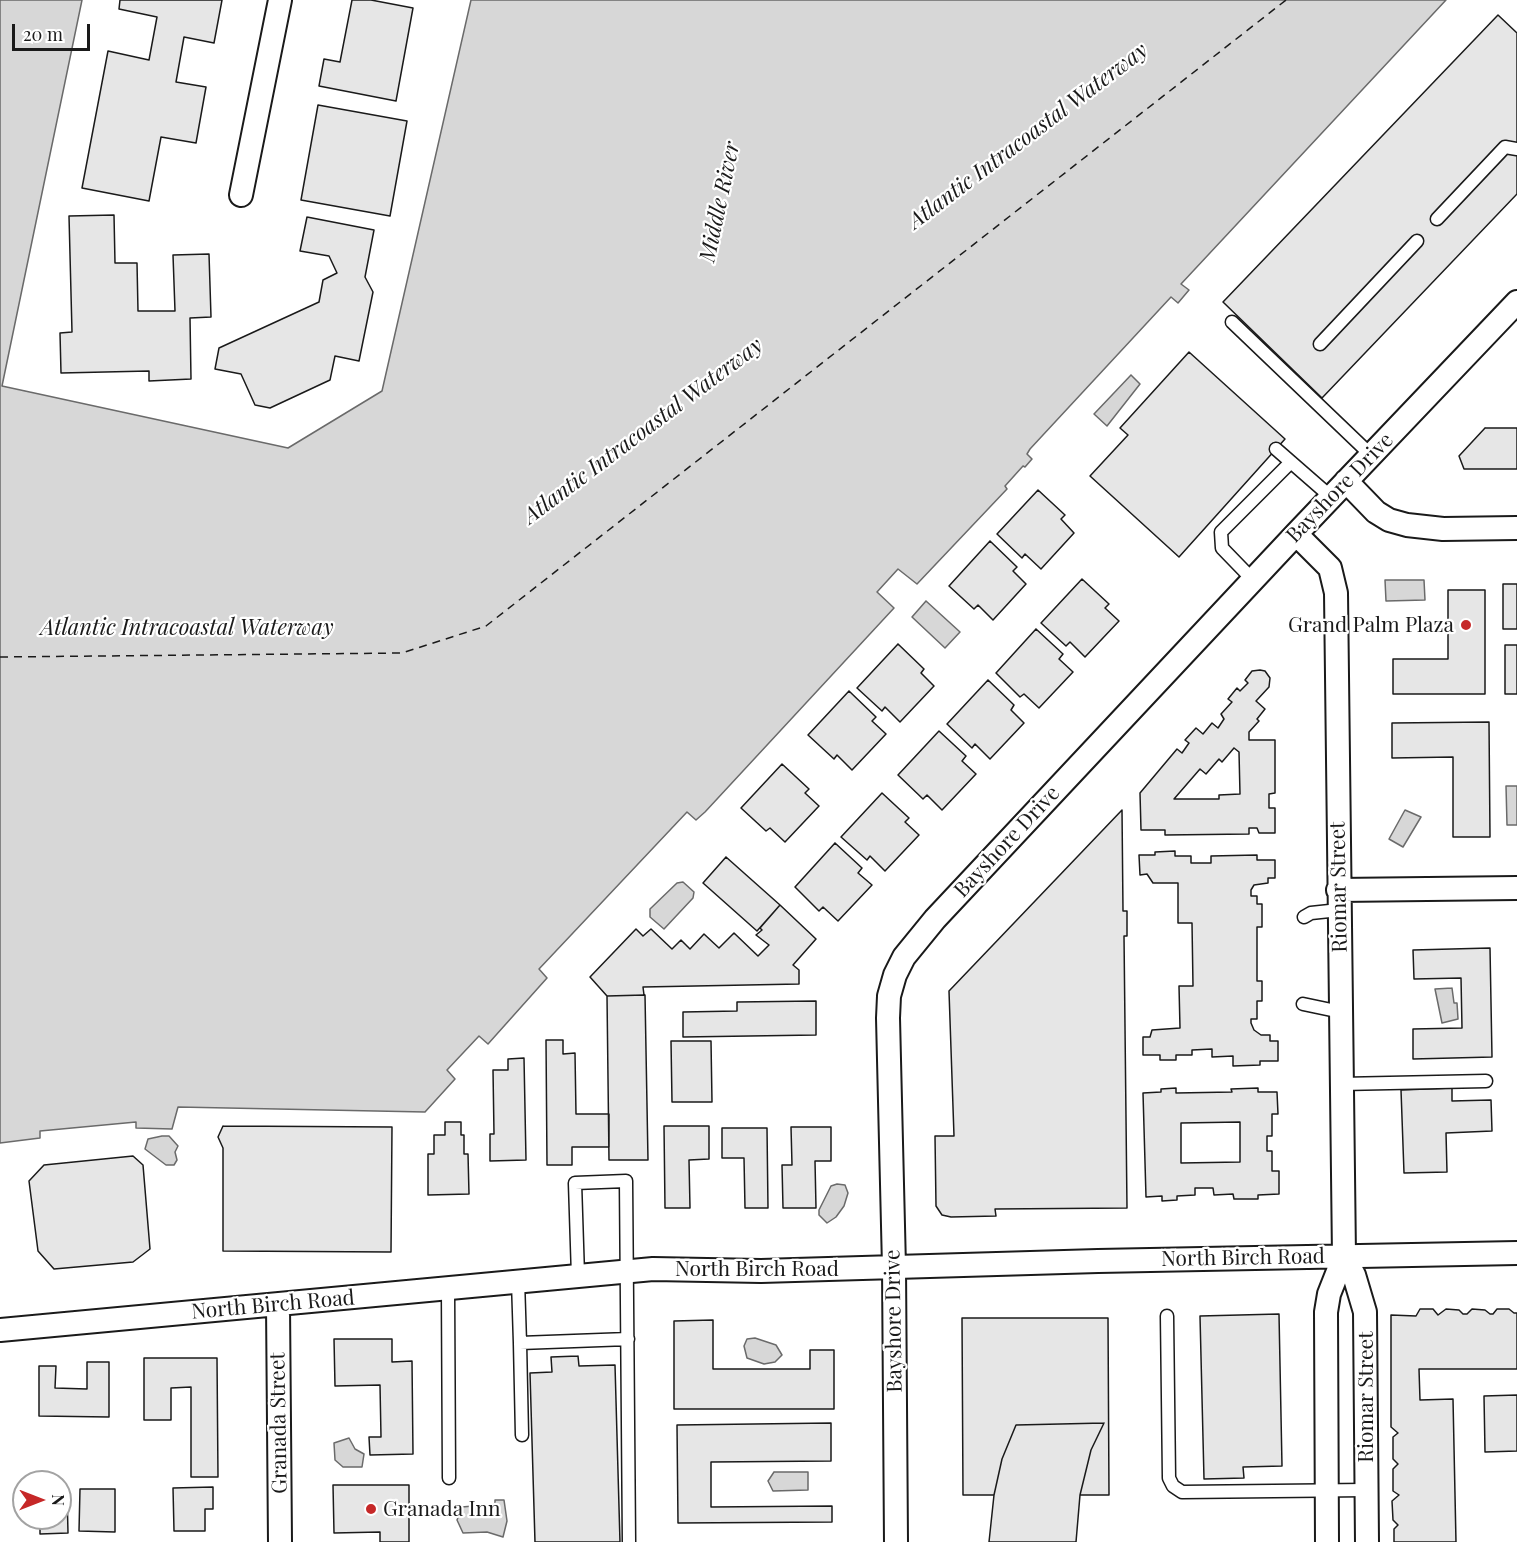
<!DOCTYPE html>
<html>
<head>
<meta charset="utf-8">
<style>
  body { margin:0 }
  #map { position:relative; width:1517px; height:1542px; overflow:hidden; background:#fff; font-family:"Playfair Display",serif }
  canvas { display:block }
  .north { position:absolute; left:12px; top:1470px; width:60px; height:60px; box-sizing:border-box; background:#fff; border:2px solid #a3a3a3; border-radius:50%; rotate:90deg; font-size:16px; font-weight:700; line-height:24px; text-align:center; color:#1a1a1a }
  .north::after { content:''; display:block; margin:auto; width:21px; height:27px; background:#c62828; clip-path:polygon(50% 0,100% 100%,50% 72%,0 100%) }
  .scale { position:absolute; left:12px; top:24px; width:78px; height:27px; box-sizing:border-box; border:3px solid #1a1a1a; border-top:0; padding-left:8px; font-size:18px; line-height:21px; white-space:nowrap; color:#1a1a1a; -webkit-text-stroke:4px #fff; paint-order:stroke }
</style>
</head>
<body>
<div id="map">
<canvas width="1517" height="1542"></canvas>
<div class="north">N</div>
<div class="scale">20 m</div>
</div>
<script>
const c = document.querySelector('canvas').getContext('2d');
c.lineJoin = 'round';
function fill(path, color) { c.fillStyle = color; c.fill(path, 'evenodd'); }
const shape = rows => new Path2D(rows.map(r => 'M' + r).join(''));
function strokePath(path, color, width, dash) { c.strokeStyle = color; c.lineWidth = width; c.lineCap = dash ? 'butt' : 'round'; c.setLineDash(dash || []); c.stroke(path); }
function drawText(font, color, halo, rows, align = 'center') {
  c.font = font + ' "Playfair Display",serif'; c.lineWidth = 4.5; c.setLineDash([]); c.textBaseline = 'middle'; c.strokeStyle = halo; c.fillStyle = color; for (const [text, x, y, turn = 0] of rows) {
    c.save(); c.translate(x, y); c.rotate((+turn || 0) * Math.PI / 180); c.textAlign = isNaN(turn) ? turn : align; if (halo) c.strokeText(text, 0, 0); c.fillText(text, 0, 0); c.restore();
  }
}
const water = shape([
  [0,0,82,0,2,386,288,448,382,391,471,0,1446,0,1181,284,1189,290,1178,303,1171,297,1030,449,1027,454,1032,459,1025,467,1023,466,1005,486,1007,489,917,584,898,569,877,592,894,608,705,812,696,820,687,812,539,969,547,978,488,1044,479,1036,447,1070,455,1079,425,1112,178,1107,172,1129,136,1128,136,1122,40,1131,40,1138,0,1143,0,0],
  [1131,375,1140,384,1107,426,1094,414,1131,375],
  [1385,580,1424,580,1425,600,1386,601,1385,580],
  [926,601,960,632,945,648,912,617,926,601],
  [1506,786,1517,786,1517,825,1507,825,1506,786],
  [1405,810,1421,817,1403,847,1389,839,1405,810],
  [683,882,694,892,693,898,664,929,650,917,650,909,677,883,683,882],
  [1452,988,1454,1003,1457,1003,1458,1019,1442,1023,1435,989,1452,988],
  [162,1136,169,1136,178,1146,175,1152,177,1160,174,1165,166,1165,145,1149,148,1139,162,1136],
  [837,1184,845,1185,848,1193,844,1206,836,1217,827,1223,819,1215,819,1210,831,1186,837,1184],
  [755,1338,776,1345,782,1355,775,1362,764,1364,747,1358,744,1346,747,1339,755,1338],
  [349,1438,355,1449,364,1454,362,1467,343,1467,335,1460,334,1443,349,1438],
  [774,1472,808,1472,808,1490,773,1491,768,1481,774,1472],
  [495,1500,504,1500,507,1521,503,1537,487,1532,463,1533,457,1520,462,1507,495,1504,495,1500]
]);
const ferry = shape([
  [0,657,402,653,486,626,1286,0]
]);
const building = shape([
  [120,0,222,0,214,43,184,37,176,82,206,87,196,143,161,137,149,201,82,188,108,51,149,60,157,17,119,9,120,0],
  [352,0,371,0,413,8,396,101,319,86,324,59,340,62,352,0],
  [1498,15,1517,33,1517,194,1322,398,1223,302,1498,15],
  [318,105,407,121,390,216,301,200,318,105],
  [114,215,115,263,137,263,138,311,175,311,173,255,209,254,211,317,190,318,191,379,149,381,149,371,61,373,60,333,72,332,69,216,114,215],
  [307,217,374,230,365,277,373,292,359,361,335,356,330,380,270,408,255,405,241,374,215,369,219,348,319,302,323,280,337,273,329,256,300,251,307,217],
  [1189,352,1285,439,1179,557,1090,476,1128,435,1120,428,1189,352],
  [1485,428,1517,428,1517,469,1464,469,1459,456,1485,428],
  [1038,490,1065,515,1061,519,1074,533,1041,569,1025,554,1022,558,997,534,1038,490],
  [990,541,1017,567,1013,571,1026,584,993,620,978,605,974,609,949,586,990,541],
  [1082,579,1109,604,1105,608,1119,621,1085,657,1070,642,1066,646,1041,623,1082,579],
  [1503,584,1517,584,1517,629,1503,629,1503,584],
  [1448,590,1485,590,1485,694,1393,694,1393,659,1448,659,1448,590],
  [1036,629,1063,654,1059,659,1073,672,1039,708,1024,694,1020,697,996,673,1036,629],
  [898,644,924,669,921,673,934,686,900,722,885,707,882,711,857,688,898,644],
  [1505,645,1517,645,1517,694,1505,694,1505,645],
  [1260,670,1265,671,1270,678,1269,687,1256,701,1265,709,1257,719,1259,721,1249,732,1249,740,1275,740,1275,793,1269,794,1269,808,1275,808,1275,833,1259,833,1257,828,1249,828,1249,834,1165,835,1165,830,1141,830,1140,793,1177,749,1182,753,1189,743,1185,740,1196,728,1203,734,1212,723,1218,728,1224,719,1221,714,1232,702,1228,699,1237,688,1240,691,1248,683,1245,680,1252,671,1260,670],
  [1234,748,1239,752,1240,794,1219,795,1219,799,1174,799,1200,769,1206,774,1219,759,1222,762,1234,748],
  [988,680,1014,705,1011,710,1024,723,990,759,975,744,972,748,947,724,988,680],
  [849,691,876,717,872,721,886,734,852,770,837,755,834,759,808,735,849,691],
  [1489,722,1490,837,1453,837,1453,757,1392,758,1392,723,1489,722],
  [939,731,966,756,962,761,976,774,942,810,927,795,923,799,898,775,939,731],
  [782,764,809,789,805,793,819,806,785,842,770,828,766,831,741,808,782,764],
  [882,793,909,818,905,822,919,835,885,871,870,856,867,860,841,837,882,793],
  [1122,810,1123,911,1127,911,1127,936,1124,936,1127,1208,995,1209,996,1216,951,1217,942,1215,936,1206,935,1136,954,1136,949,991,1122,810],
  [835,843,862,868,858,873,872,885,838,921,823,907,819,911,795,887,835,843],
  [1175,851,1175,856,1191,856,1191,863,1211,863,1211,856,1257,855,1257,860,1275,860,1275,878,1268,878,1268,883,1254,885,1251,890,1251,896,1257,896,1257,904,1262,904,1262,927,1257,927,1257,981,1262,981,1262,1001,1257,1001,1257,1019,1251,1019,1251,1023,1254,1030,1261,1035,1270,1035,1270,1041,1278,1041,1278,1061,1260,1061,1260,1065,1233,1066,1233,1056,1212,1057,1212,1049,1192,1050,1192,1055,1176,1055,1176,1060,1160,1060,1160,1055,1143,1055,1143,1037,1150,1037,1152,1030,1180,1028,1179,986,1193,986,1192,923,1178,923,1178,883,1153,883,1147,874,1140,875,1139,855,1155,855,1155,852,1175,851],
  [726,857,780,905,757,931,703,883,726,857],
  [780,905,816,939,793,965,799,970,799,984,643,987,644,995,607,996,590,977,636,929,643,936,651,929,672,949,681,940,690,949,704,934,719,948,734,933,758,956,769,945,756,935,762,930,760,928,780,905],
  [1490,948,1492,1057,1413,1059,1413,1029,1462,1028,1461,978,1414,979,1413,950,1490,948],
  [645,995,648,1160,609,1160,607,996,645,995],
  [816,1001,816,1035,683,1037,683,1012,737,1011,737,1002,816,1001],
  [546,1040,563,1040,563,1054,575,1053,576,1114,609,1114,609,1147,572,1147,572,1165,547,1165,546,1040],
  [671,1041,711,1041,712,1102,672,1102,671,1041],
  [524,1058,526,1160,490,1161,490,1134,494,1134,493,1070,508,1070,508,1059,524,1058],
  [1176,1088,1176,1093,1232,1092,1231,1089,1258,1088,1258,1092,1277,1092,1278,1114,1272,1114,1272,1136,1267,1136,1267,1151,1272,1151,1272,1171,1279,1171,1279,1194,1258,1195,1258,1199,1234,1199,1233,1194,1214,1195,1213,1188,1195,1188,1195,1195,1177,1196,1177,1200,1162,1201,1162,1196,1146,1197,1143,1093,1161,1092,1161,1089,1176,1088],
  [1240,1122,1240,1162,1181,1163,1181,1123,1240,1122],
  [1452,1088,1452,1101,1491,1100,1492,1131,1446,1133,1447,1172,1404,1173,1401,1090,1452,1088],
  [445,1122,461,1122,461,1135,464,1135,464,1154,468,1154,469,1194,428,1195,428,1154,434,1154,434,1135,445,1135,445,1122],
  [223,1126,392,1127,391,1252,223,1251,223,1148,218,1137,223,1126],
  [664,1126,709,1126,709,1159,689,1160,690,1208,665,1208,664,1126],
  [791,1127,831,1127,831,1161,815,1161,816,1208,783,1208,782,1165,792,1165,791,1127],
  [722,1128,767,1128,768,1208,745,1208,744,1158,722,1158,722,1128],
  [133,1156,143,1165,150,1249,133,1262,54,1269,38,1251,29,1181,44,1165,133,1156],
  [1420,1309,1433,1309,1438,1315,1446,1309,1459,1310,1463,1314,1467,1314,1472,1309,1485,1310,1490,1314,1493,1314,1497,1309,1509,1309,1514,1313,1517,1313,1517,1369,1419,1369,1420,1400,1453,1399,1456,1542,1394,1542,1394,1529,1398,1525,1393,1520,1392,1501,1399,1495,1393,1491,1393,1469,1398,1464,1393,1459,1393,1437,1398,1433,1391,1427,1391,1315,1416,1316,1420,1309],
  [1279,1314,1282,1466,1243,1467,1244,1478,1204,1479,1200,1316,1279,1314],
  [962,1318,1108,1318,1109,1495,1080,1495,1091,1450,1104,1423,1016,1425,1002,1459,994,1495,963,1495,962,1318],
  [713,1320,713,1369,810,1369,810,1350,834,1350,834,1409,674,1409,674,1321,713,1320],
  [334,1339,392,1339,392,1362,412,1361,413,1454,370,1455,369,1437,381,1437,380,1385,335,1386,334,1339],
  [578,1356,579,1366,615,1365,620,1542,535,1542,530,1373,552,1372,551,1357,578,1356],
  [144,1358,217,1358,218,1477,191,1477,191,1387,171,1388,171,1420,144,1420,144,1358],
  [87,1362,109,1362,109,1417,39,1416,39,1366,56,1366,55,1388,87,1389,87,1362],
  [1517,1395,1517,1451,1485,1452,1484,1396,1517,1395],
  [831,1423,831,1461,711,1462,711,1507,832,1506,832,1522,678,1523,677,1425,831,1423],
  [1104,1423,1091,1450,1080,1495,1076,1542,989,1542,994,1495,1002,1459,1016,1425,1104,1423],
  [333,1485,409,1485,409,1542,380,1542,380,1532,334,1533,333,1485],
  [213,1487,213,1509,205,1509,205,1531,174,1531,173,1488,213,1487],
  [80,1489,115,1489,115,1532,79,1531,80,1489],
  [60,1491,67,1491,68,1533,40,1534,40,1518,60,1518,60,1491]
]);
const service = shape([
  [1437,219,1505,147,1517,149],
  [1232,322,1372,456],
  [1320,344,1417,241],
  [1276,449,1331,497],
  [1253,580,1222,548,1221,532,1291,462],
  [1304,917,1311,913,1339,910],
  [1303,1004,1341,1012],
  [1341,1084,1486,1081],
  [578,1276,575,1183,626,1181,629,1542],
  [518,1281,520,1343,628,1339],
  [448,1290,449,1478],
  [1167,1316,1169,1478,1173,1486,1182,1492,1366,1490],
  [520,1343,522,1435]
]);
const minor = shape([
  [241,195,280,0],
  [1346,481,1376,512,1389,520,1407,525,1443,529,1517,528],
  [1296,534,1330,568,1336,593,1344,1256,1329,1294,1326,1312,1327,1542],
  [1338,890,1517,888],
  [1344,1256,1354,1275,1365,1312,1367,1542],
  [278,1305,280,1542],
  [0,1330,653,1269,761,1271,1098,1261,1517,1253],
  [896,1542,894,1267,888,1018,889,996,895,975,904,957,935,919,1296,534,1517,302]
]);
const markers = [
  [1466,625,6,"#c62828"],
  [371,1509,6,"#c62828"]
];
const streetNames = [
  ["Bayshore Drive",1340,488,-46],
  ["Bayshore Drive",1007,842,-47],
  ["Riomar Street",1339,887,-91],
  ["North Birch Road",1243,1258,-1],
  ["North Birch Road",757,1269],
  ["North Birch Road",273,1305,-5],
  ["Bayshore Drive",894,1321,-91],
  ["Riomar Street",1366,1397,-90],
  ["Granada Street",279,1423,-91]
];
const poiNames = [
  ["Grand Palm Plaza",1454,625],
  ["Granada Inn",383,1509,"left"]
];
const waterNames = [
  ["Atlantic Intracoastal Waterway",1028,136,-37],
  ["Middle River",720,202,-78],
  ["Atlantic Intracoastal Waterway",643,431,-37],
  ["Atlantic Intracoastal Waterway",187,628]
];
fill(water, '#d7d7d7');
strokePath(water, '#6a6a6a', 1.5);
strokePath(ferry, '#1a1a1a', 1.5, [8, 6]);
fill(building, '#e6e6e6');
strokePath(building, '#1a1a1a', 1.5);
strokePath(service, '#1a1a1a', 15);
strokePath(minor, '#1a1a1a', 26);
strokePath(service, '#fff', 12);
strokePath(minor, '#fff', 22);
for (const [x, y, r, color] of markers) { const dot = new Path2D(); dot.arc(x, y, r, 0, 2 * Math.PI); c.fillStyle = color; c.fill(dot); strokePath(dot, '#fff', 2); }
drawText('21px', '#1a1a1a', '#fff', streetNames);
drawText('21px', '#1a1a1a', '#fff', poiNames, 'right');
drawText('italic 22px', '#1a1a1a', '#fff', waterNames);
</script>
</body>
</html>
